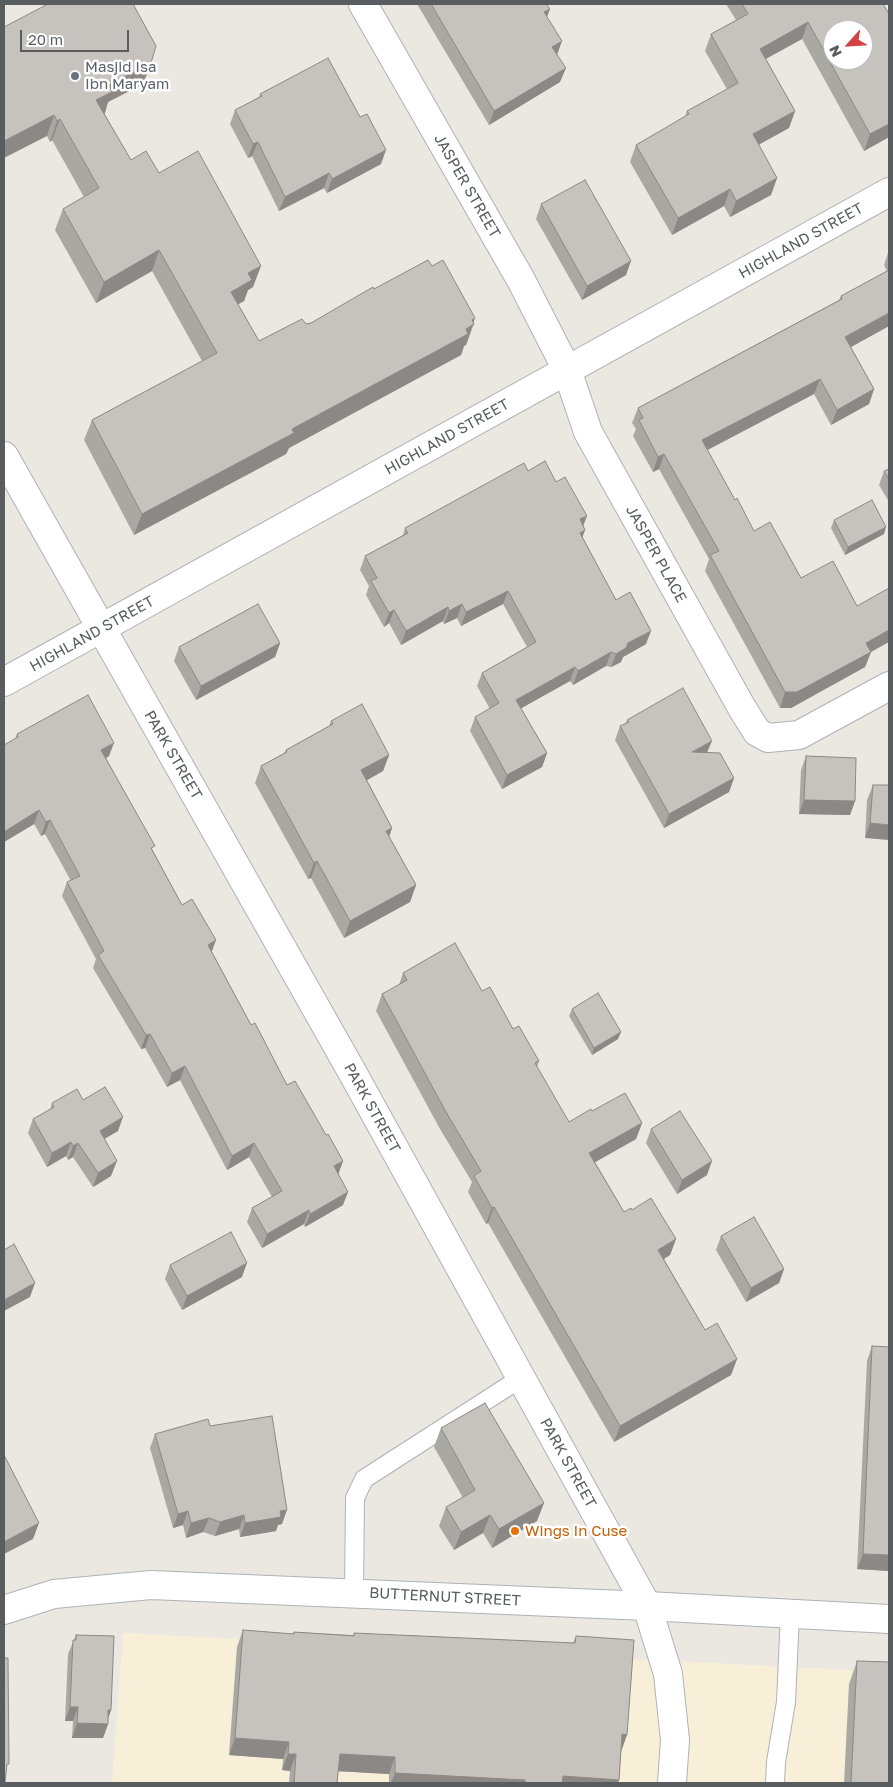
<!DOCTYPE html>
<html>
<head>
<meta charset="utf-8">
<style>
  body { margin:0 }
  #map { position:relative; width:893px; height:1787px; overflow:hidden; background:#eae8e1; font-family:"Golos Text",sans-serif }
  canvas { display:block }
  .frame { position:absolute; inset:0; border:5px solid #595d60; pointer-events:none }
  .north { position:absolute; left:823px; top:20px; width:50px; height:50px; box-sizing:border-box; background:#fff; border:1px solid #bdbebf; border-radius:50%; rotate:244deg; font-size:14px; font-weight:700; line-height:20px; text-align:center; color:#595d60 }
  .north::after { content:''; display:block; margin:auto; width:18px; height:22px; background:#d14240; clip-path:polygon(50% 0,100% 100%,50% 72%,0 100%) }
  .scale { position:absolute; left:20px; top:30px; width:109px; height:22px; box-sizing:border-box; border:2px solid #595d60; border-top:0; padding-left:6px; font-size:15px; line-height:18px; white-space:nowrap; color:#595d60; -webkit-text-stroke:4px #fff; paint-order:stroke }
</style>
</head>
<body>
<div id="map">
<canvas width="893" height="1787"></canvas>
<div class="frame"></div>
<div class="north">N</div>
<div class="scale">20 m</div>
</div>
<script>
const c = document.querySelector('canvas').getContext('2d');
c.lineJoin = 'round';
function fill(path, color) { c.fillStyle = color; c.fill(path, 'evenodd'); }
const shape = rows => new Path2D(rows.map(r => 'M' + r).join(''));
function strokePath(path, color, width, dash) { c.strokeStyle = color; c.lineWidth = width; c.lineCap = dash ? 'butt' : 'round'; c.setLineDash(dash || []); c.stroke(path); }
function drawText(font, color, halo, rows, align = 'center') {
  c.font = font + ' "Golos Text",sans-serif'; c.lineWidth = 5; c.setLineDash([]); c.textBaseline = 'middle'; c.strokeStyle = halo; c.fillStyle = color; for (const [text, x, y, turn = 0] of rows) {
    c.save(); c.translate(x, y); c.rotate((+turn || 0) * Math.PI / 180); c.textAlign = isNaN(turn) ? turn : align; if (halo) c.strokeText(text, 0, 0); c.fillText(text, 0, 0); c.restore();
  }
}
const commercial = shape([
  [123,1633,889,1672,889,1783,112,1783]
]);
const service = shape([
  [354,1593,355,1498,364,1479,521,1378],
  [775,1783,776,1762,786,1702,790,1613]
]);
const minor = shape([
  [363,4,521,280,567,370,588,432,742,708,757,732,768,738,799,735,889,686],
  [4,456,351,1070,647,1606,668,1674,675,1740,672,1783],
  [4,682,889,192]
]);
const tertiary = shape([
  [4,1610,54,1594,151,1585,647,1606,889,1619]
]);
const wall = shape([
  [417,4,546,4,550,9,547,17,557,54,560,82,489,125],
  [726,4,883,4,889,14,889,137,864,151,802,39,766,59,795,111,789,128,758,145,777,178,771,195,730,217,724,206,672,235,630,162,636,145,685,117,687,111,727,89,705,51,711,34,736,20],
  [4,27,151,63,143,84,108,102,104,113,131,160,159,173,253,287,248,290,244,301,238,304,259,341,311,323,374,289,432,266,474,324,466,345,464,346,461,355,289,448,286,454,134,535,84,440,92,420,202,361,152,271,96,303,55,230,63,209,84,197,52,140,50,142,47,136],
  [260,94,381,164,327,193,324,188,279,211,252,156,248,158,230,124,235,110,259,97],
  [541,204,626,275,582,300,536,219],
  [889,250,889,326,851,347,874,389,869,404,831,425,814,394,707,450,735,500,754,531,801,578,871,652,865,667,791,708,780,708,705,571,709,559,659,469,653,472,633,436,636,429,632,423,638,408,839,300,841,296,887,271,884,265],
  [889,469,889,502,879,485,884,471],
  [528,471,556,482,583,525,583,538,616,600,646,644,623,657,621,662,611,667,606,666,573,685,570,681,521,708,547,753,542,767,502,789,470,731,475,717,490,709,477,686,482,673,527,647,503,604,461,626,457,618,444,624,443,621,401,645,389,623,384,627,366,595,369,586,360,570,365,556,403,535,405,528],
  [834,520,884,534,845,555,831,528],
  [280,643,275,657,196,700,174,661,179,647],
  [627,720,734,778,729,792,664,828,615,740,620,726,626,723],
  [331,721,389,755,383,771,367,780,392,828,389,837,416,885,410,902,344,938,311,878,308,879,255,783,261,766,284,753,286,750,329,726],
  [17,734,109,756,106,758,153,851,182,905,212,952,251,1025,287,1085,326,1135,343,1161,338,1174,343,1205,305,1227,304,1224,262,1248,247,1222,252,1208,272,1197,249,1157,227,1170,180,1080,167,1087,145,1048,141,1049,93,968,96,959,62,896,67,882,71,881,45,834,41,836,34,824,4,842,4,745,15,739],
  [806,756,855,801,850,815,799,814,801,770],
  [873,785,889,785,865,838,867,800],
  [403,973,482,991,539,1061,537,1067,569,1122,592,1111,642,1123,636,1139,595,1162,624,1212,632,1210,676,1239,670,1255,664,1259,705,1330,737,1359,731,1375,614,1442,488,1223,486,1224,468,1192,472,1182,440,1129,376,1011,382,994,399,985],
  [572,1009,618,1039,592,1055,569,1016],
  [83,1100,118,1131,104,1139,111,1176,93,1187,73,1157,68,1160,66,1156,47,1167,28,1133,33,1119,50,1110,52,1103],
  [651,1129,707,1175,677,1194,646,1143],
  [721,1236,784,1269,779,1283,746,1302,716,1250],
  [170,1265,242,1277,182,1310,165,1279],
  [872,1346,889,1347,889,1571,857,1569,867,1361],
  [210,1426,282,1524,278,1525,276,1531,240,1537,239,1529,215,1536,203,1532,186,1538,183,1525,173,1528,150,1448,155,1434],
  [441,1428,537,1521,492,1548,483,1533,454,1550,439,1526,446,1507,463,1498,434,1447],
  [243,1630,293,1634,294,1632,353,1635,354,1633,573,1643,576,1636,621,1752,619,1780,618,1783,389,1783,389,1774,338,1771,337,1783,289,1783,290,1771,282,1770,283,1759,229,1755,237,1647],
  [76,1635,111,1710,108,1719,108,1724,103,1738,72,1738,73,1721,65,1721,68,1654],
  [857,1661,889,1783,844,1783,849,1684]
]);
const shadedWall = shape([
  [550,9,544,23,544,12],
  [808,22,802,39,754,65,760,49],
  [562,41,557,55,552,47],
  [151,63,143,84,108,102,105,113,89,121,96,100,109,85],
  [566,68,560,82,489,125,494,111],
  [795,111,789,128,747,151,753,134],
  [54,115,47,136,4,158,4,141],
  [60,119,52,140,50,142,57,121],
  [889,124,889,137,864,151,870,134],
  [258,142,252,156,248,158,253,144],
  [386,150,381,164,327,193,332,179],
  [329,173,324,188,279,211,285,197],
  [777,178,771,195,730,217,736,201],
  [730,189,724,206,672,235,678,218],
  [159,250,152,271,96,303,104,282],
  [631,261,626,275,582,300,587,286],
  [261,266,253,287,248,290,244,301,224,312,231,292,248,273],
  [889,313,889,326,840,353,845,337],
  [475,318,466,345,464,346,461,355,289,448,286,454,134,535,142,514,292,429,466,329,472,320],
  [820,379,814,394,696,456,702,440],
  [874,389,869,404,831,425,837,410],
  [664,454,659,469,653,472,658,457],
  [587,516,582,529,580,519],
  [886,527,884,534,845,555,848,547],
  [585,530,580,544,580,533],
  [508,591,503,604,461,626,466,612],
  [462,604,457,618,444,624,449,611],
  [448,607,443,621,401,645,406,631],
  [394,610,389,623,384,627,389,613],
  [889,630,889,642,871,652,865,667,791,708,780,708,785,692,866,643],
  [651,631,646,644,623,657,621,662,611,667,616,654,628,643],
  [280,643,275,657,196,700,201,686],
  [611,652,606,666,573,685,578,671],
  [575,667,570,681,511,714,516,700],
  [712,741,706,755,692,752],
  [114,743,109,756,96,764,101,750],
  [547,753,542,767,502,789,507,775],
  [389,755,383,771,355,787,361,770],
  [734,778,729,792,664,828,669,814],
  [804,800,855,801,850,815,799,814],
  [39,810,34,824,4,842,4,832],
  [50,820,45,834,41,836,46,822],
  [870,823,889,825,889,840,865,838],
  [392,828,386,845,386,831],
  [317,861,311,878,308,879,314,863],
  [416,885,410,902,344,938,350,921],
  [216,940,211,954,208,945],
  [621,1032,618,1039,592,1055,594,1048],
  [150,1034,145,1048,141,1049,146,1035],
  [185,1066,180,1080,167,1087,172,1073],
  [123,1117,118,1131,94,1145,100,1131],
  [642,1123,636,1139,583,1169,589,1153],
  [71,1142,66,1156,47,1167,52,1153],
  [78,1143,73,1157,68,1160,73,1146],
  [254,1143,249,1157,227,1170,232,1156],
  [117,1161,111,1176,93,1187,98,1173],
  [343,1161,338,1175,334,1166],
  [712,1161,707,1175,677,1194,682,1180],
  [348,1192,343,1205,305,1227,310,1214],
  [494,1207,488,1223,486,1224,492,1208],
  [309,1210,304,1224,262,1248,267,1234],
  [676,1239,670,1255,652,1266,658,1250],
  [247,1263,242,1277,182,1310,187,1296],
  [784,1269,779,1283,746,1302,751,1288],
  [35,1283,30,1297,4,1311,4,1300],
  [737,1359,731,1375,614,1442,620,1426],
  [544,1503,537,1521,492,1548,499,1529],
  [287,1510,282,1524,278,1525,276,1531,240,1537,245,1523,280,1511],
  [188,1511,183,1525,173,1528,178,1514],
  [244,1515,239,1529,215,1536,220,1522],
  [490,1515,483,1533,454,1550,461,1532],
  [209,1518,203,1532,186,1538,191,1523],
  [39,1523,33,1539,4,1554,4,1542],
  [863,1554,889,1555,889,1571,857,1569],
  [70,1707,78,1707,73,1721,65,1721],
  [108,1710,111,1710,106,1724],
  [77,1723,108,1724,103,1738,72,1738],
  [622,1734,627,1735,621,1752],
  [235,1738,289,1742,283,1759,229,1755],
  [288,1754,296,1754,290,1771,282,1770],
  [340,1754,395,1757,389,1774,334,1771],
  [395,1773,525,1780,524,1783,391,1783],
  [563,1776,619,1780,618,1783,560,1783]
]);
const building = shape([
  [48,4,133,4,156,46,151,63,109,85,112,92,96,100,131,160,146,151,159,173,198,151,261,266,248,273,252,280,231,292,259,341,302,319,306,324,311,323,373,287,374,289,428,260,432,266,443,260,475,318,472,320,474,324,466,329,468,334,292,429,294,433,142,514,92,420,217,353,159,250,104,282,63,209,99,188,60,119,57,121,54,115,4,141,4,27,48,4],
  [431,4,546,4,550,9,544,12,562,41,552,47,566,68,494,111,431,4],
  [742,4,883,4,889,14,889,124,870,134,808,22,760,49,795,111,753,134,777,178,736,201,730,189,678,218,636,145,689,114,687,111,738,83,711,34,748,14,742,4],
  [833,30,863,30,863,60,833,60,833,30],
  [328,58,360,117,367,114,386,150,332,179,329,173,285,197,258,142,253,144,235,110,262,96,260,94,328,58],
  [585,180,631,261,587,286,541,204,585,180],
  [889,270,889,313,845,337,874,389,837,410,820,379,702,440,735,500,737,498,754,531,770,522,801,578,833,561,857,606,889,588,889,630,866,643,871,652,797,692,785,692,710,555,719,551,664,454,658,457,639,420,643,418,638,408,842,299,841,296,889,270],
  [545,461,556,482,565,477,587,516,580,519,585,530,580,533,616,600,630,592,651,631,628,643,626,648,616,654,611,652,578,671,575,667,516,700,547,753,507,775,475,717,499,703,482,673,536,642,508,591,466,612,462,604,449,611,448,607,406,631,394,610,389,613,371,581,377,578,365,556,408,533,405,528,524,463,528,471,545,461],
  [889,469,889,479,884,471,889,469],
  [872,500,886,527,848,547,834,520,872,500],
  [258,604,280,643,201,686,179,647,258,604],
  [683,688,712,741,692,752,720,753,734,778,669,814,620,726,629,722,627,720,683,688],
  [88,695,114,743,101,750,155,846,151,848,182,905,192,899,216,940,208,945,251,1025,255,1023,287,1085,295,1081,326,1135,328,1134,343,1161,334,1166,348,1192,310,1214,309,1210,267,1234,252,1208,282,1191,254,1143,232,1156,185,1066,172,1073,150,1034,146,1035,98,955,104,951,67,882,80,876,50,820,46,822,39,810,4,832,4,745,18,737,17,734,88,695],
  [362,704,389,755,361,770,392,828,386,831,416,885,350,921,317,861,314,863,261,766,287,752,286,750,333,724,331,721,362,704],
  [806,756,856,758,855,801,804,800,806,756],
  [873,785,889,785,889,825,870,823,873,785],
  [455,943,482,991,490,987,513,1029,519,1026,539,1061,535,1063,569,1122,591,1109,592,1111,625,1093,642,1123,589,1153,624,1212,631,1208,632,1210,651,1198,676,1239,658,1250,705,1330,717,1323,737,1359,620,1426,494,1207,492,1208,474,1176,481,1171,446,1112,382,994,407,980,403,973,455,943],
  [598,993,621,1032,594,1048,572,1009,598,993],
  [105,1087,123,1117,100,1131,117,1161,98,1173,78,1143,73,1146,71,1142,52,1153,33,1119,54,1107,52,1103,77,1089,83,1100,105,1087],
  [680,1111,712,1161,682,1180,651,1129,680,1111],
  [754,1217,784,1269,751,1288,721,1236,754,1217],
  [231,1232,247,1263,187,1296,170,1265,231,1232],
  [14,1244,35,1283,4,1300,4,1250,14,1244],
  [872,1346,889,1347,889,1555,863,1554,872,1346],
  [485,1403,544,1503,499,1529,490,1515,461,1532,446,1507,475,1490,441,1428,485,1403],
  [272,1416,287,1510,280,1511,281,1517,245,1523,244,1515,220,1522,209,1518,191,1523,188,1511,178,1514,155,1434,208,1419,210,1426,272,1416],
  [4,1455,39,1523,4,1542,4,1455],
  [243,1630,294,1634,294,1632,354,1636,354,1633,575,1643,576,1636,634,1640,627,1735,622,1734,619,1780,563,1776,562,1783,525,1783,525,1780,395,1773,395,1757,340,1754,337,1783,294,1783,296,1754,288,1754,289,1742,235,1738,243,1630],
  [76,1635,114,1636,111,1710,108,1710,108,1724,77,1723,78,1707,70,1707,73,1640,76,1640,76,1635],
  [4,1658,8,1658,9,1764,7,1764,5,1783,4,1783,4,1658],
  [857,1661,889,1662,889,1783,851,1783,857,1661]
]);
const markers = [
  [75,76,5,"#6b7280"],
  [515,1531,5,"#e8710a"]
];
const worshipNames = [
  ["Masjid Isa",85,67],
  ["Ibn Maryam",85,84]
];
const streetNames = [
  ["JASPER STREET",467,186,60],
  ["HIGHLAND STREET",801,241,-29],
  ["HIGHLAND STREET",447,437,-29],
  ["JASPER PLACE",656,554,61],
  ["HIGHLAND STREET",92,634,-29],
  ["PARK STREET",173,755,60],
  ["PARK STREET",372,1108,61],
  ["PARK STREET",568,1463,61],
  ["BUTTERNUT STREET",445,1597,3]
];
const foodNames = [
  ["Wings In Cuse",525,1531]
];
fill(commercial, '#f8efd8');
strokePath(service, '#aeb2b5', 20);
strokePath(minor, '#aeb2b5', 30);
strokePath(tertiary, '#aeb2b5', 30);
strokePath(service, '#fff', 18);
strokePath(minor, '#fff', 28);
strokePath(tertiary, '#fff', 28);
fill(wall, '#aaa8a3');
fill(shadedWall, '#8b8885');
fill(building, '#c6c3be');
strokePath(building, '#8b8885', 1);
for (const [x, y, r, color] of markers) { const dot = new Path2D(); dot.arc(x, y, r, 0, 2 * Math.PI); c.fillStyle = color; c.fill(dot); strokePath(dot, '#fff', 2); }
drawText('15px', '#5b616d', '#fff', worshipNames, 'left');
drawText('15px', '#595d60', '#fff', streetNames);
drawText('15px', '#c56008', '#fff', foodNames, 'left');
</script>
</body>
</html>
